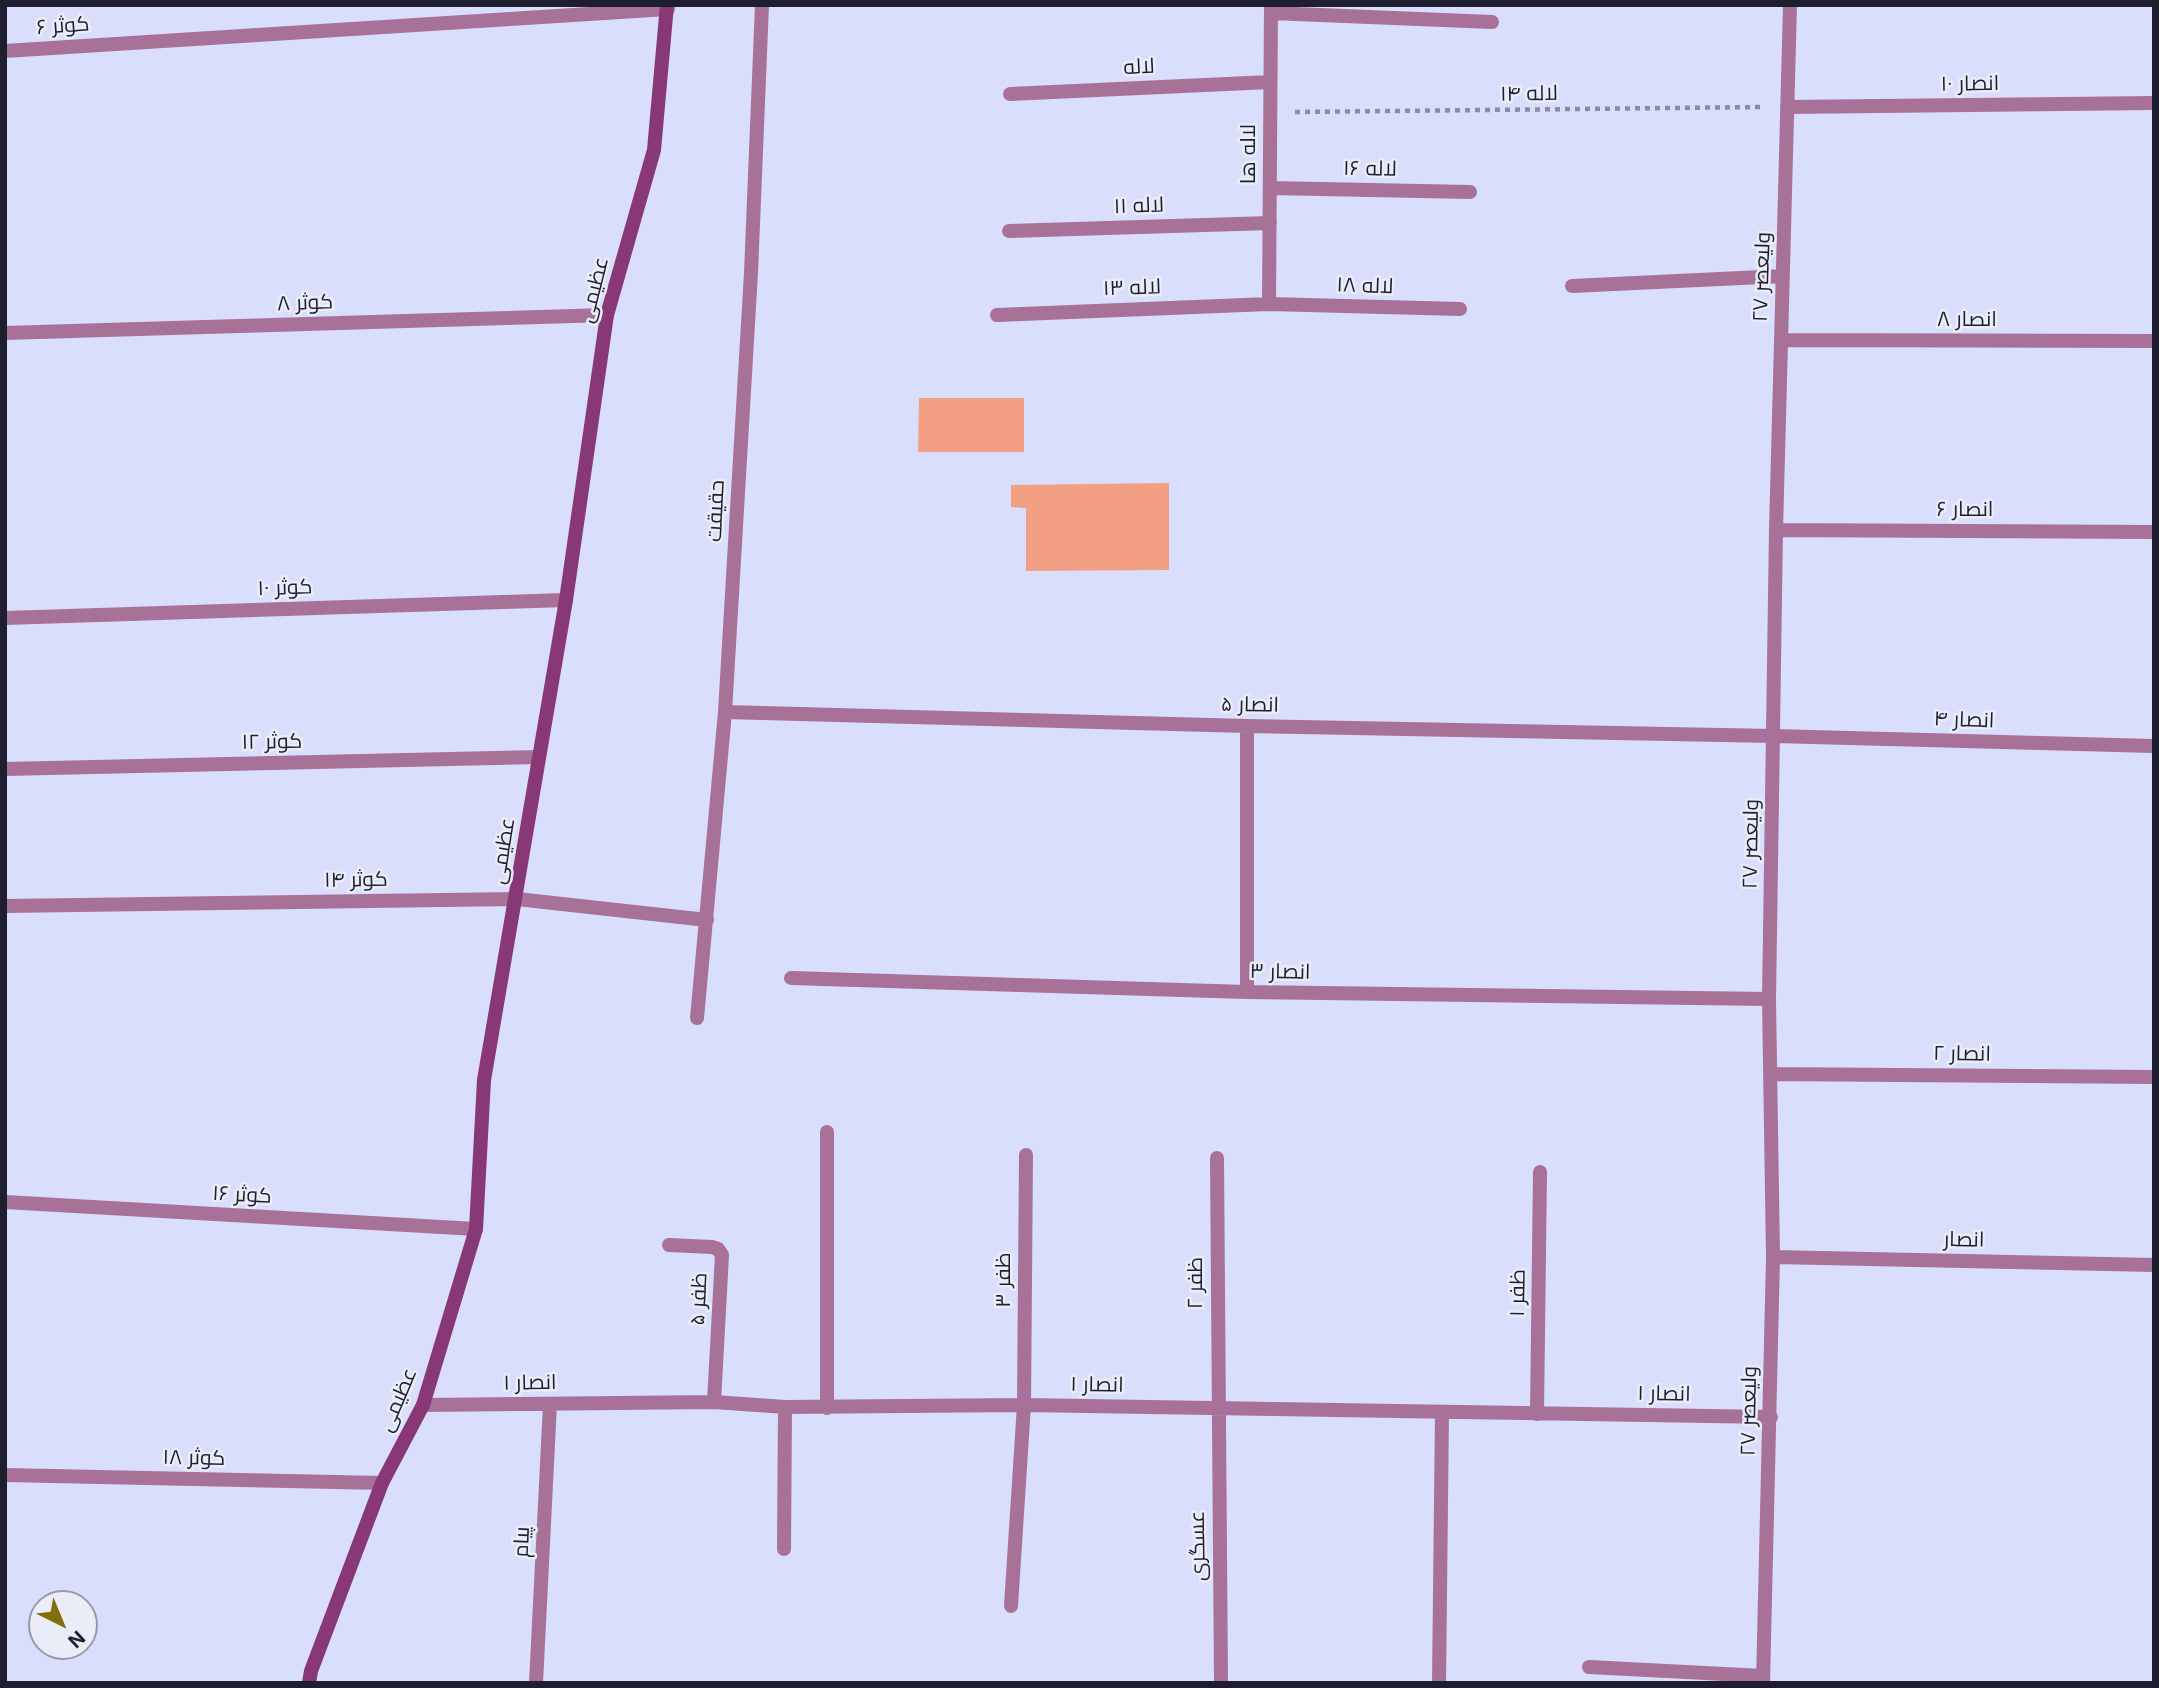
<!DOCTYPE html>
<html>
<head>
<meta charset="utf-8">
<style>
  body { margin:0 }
  #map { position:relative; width:2159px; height:1688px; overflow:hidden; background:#d9defc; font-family:Inter,sans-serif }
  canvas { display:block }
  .frame { position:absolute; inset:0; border:7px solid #1d1f31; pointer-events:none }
  .north { position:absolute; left:28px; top:1590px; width:70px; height:70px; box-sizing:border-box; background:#eaecf7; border:2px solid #989aa8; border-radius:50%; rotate:137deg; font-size:19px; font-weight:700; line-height:28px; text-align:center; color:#1d1f31 }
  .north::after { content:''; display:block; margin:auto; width:24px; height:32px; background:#806f0c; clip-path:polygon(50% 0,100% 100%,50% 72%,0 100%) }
</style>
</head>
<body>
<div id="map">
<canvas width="2159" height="1688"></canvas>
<div class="frame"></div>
<div class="north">N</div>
</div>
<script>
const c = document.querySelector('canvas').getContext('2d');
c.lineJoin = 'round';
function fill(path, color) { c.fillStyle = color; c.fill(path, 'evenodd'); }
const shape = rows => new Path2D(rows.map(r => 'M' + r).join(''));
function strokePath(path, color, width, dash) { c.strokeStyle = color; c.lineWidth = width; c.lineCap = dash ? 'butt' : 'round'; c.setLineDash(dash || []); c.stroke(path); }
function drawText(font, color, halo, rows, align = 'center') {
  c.font = font + ' Inter,Cairo,sans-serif'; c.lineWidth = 5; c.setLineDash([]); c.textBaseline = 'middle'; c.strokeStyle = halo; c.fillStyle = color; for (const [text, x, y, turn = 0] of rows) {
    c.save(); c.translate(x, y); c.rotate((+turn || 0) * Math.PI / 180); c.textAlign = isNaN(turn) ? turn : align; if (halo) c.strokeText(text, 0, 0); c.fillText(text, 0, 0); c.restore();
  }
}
const green = shape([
  [919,398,1024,398,1024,452,918,452],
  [1169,483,1169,570,1026,571,1026,508,1011,507,1011,485]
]);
const path = shape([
  [1295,112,1762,107]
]);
const street = shape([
  [1271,13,1492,22],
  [5,51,668,9],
  [1010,94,1270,82],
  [1787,107,2154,103],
  [1270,188,1470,192],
  [1009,231,1270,223],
  [1572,286,1783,276],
  [1269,304,1271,5],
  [997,315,1269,304,1460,309],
  [5,333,607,315],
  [1781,340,2154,341],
  [1776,530,2154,532],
  [5,618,566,600],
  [725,712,1247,726,1774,736,2154,746],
  [5,769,539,757],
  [5,906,517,899,707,920],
  [791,978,1247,992,1769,999],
  [1247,992,1247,726],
  [697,1018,725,712,751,273,762,5],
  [1771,1074,2154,1077],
  [1217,1158,1221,1683],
  [5,1202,476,1229],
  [669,1245,712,1247,718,1249,722,1255,714,1402],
  [1773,1257,2154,1265],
  [423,1405,714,1402,785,1407,1024,1405,1771,1417],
  [827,1408,827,1132],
  [1537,1414,1540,1172],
  [5,1475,382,1483],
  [784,1549,785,1407],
  [1011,1606,1024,1405,1026,1155],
  [1589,1667,1763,1676],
  [536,1683,550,1404],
  [1439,1683,1442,1412],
  [1763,1683,1773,1257,1769,999,1776,530,1790,5]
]);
const secondary = shape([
  [309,1683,311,1671,382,1483,423,1405,476,1229,484,1080,566,600,607,315,654,150,667,5]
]);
const streetNames = [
  ["کوثر ۶",63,26,-4],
  ["لاله",1139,67,-3],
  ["انصار ۱۰",1970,84,-1],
  ["لاله ۱۴",1529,94,-1],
  ["لاله ها",1249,154,-90],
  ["لاله ۱۶",1370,169,1],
  ["لاله ۱۱",1139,206,-2],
  ["ولیعصر ۲۷",1762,277,-88],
  ["لاله ۱۸",1365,286,2],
  ["لاله ۱۳",1132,288,-2],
  ["عظیمی",594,290,-76],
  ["کوثر ۸",305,303,-2],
  ["انصار ۸",1967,320],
  ["انصار ۶",1965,510],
  ["حقیقت",716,511,-87],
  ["کوثر ۱۰",285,588,-2],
  ["انصار ۵",1250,705,1],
  ["انصار ۴",1964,720,2],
  ["کوثر ۱۲",272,742,-1],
  ["ولیعصر ۲۷",1751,844,-89],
  ["عظیمی",503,851,-81],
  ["کوثر ۱۴",356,880,-1],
  ["انصار ۳",1280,972,1],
  ["انصار ۲",1962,1054,1],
  ["کوثر ۱۶",242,1195,3],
  ["انصار",1964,1240,1],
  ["ظفر ۳",1004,1280,-90],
  ["ظفر ۲",1196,1283,-90],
  ["ظفر ۱",1518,1293,-89],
  ["ظفر ۵",699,1299,-87],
  ["انصار ۱",530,1383,-1],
  ["انصار ۱",1097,1385,1],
  ["انصار ۱",1664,1394,1],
  ["عظیمی",398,1400,-67],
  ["ولیعصر ۲۷",1749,1411,-89],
  ["کوثر ۱۸",194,1458,1],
  ["پیام",522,1542,-87],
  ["عسگری",1198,1546,-91]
];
fill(green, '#f39f84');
strokePath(path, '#888ca5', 4.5, [5, 5]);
strokePath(street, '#a87198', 14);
strokePath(secondary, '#883874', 14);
drawText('21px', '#1d1f31', '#eaecf7', streetNames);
</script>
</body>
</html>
